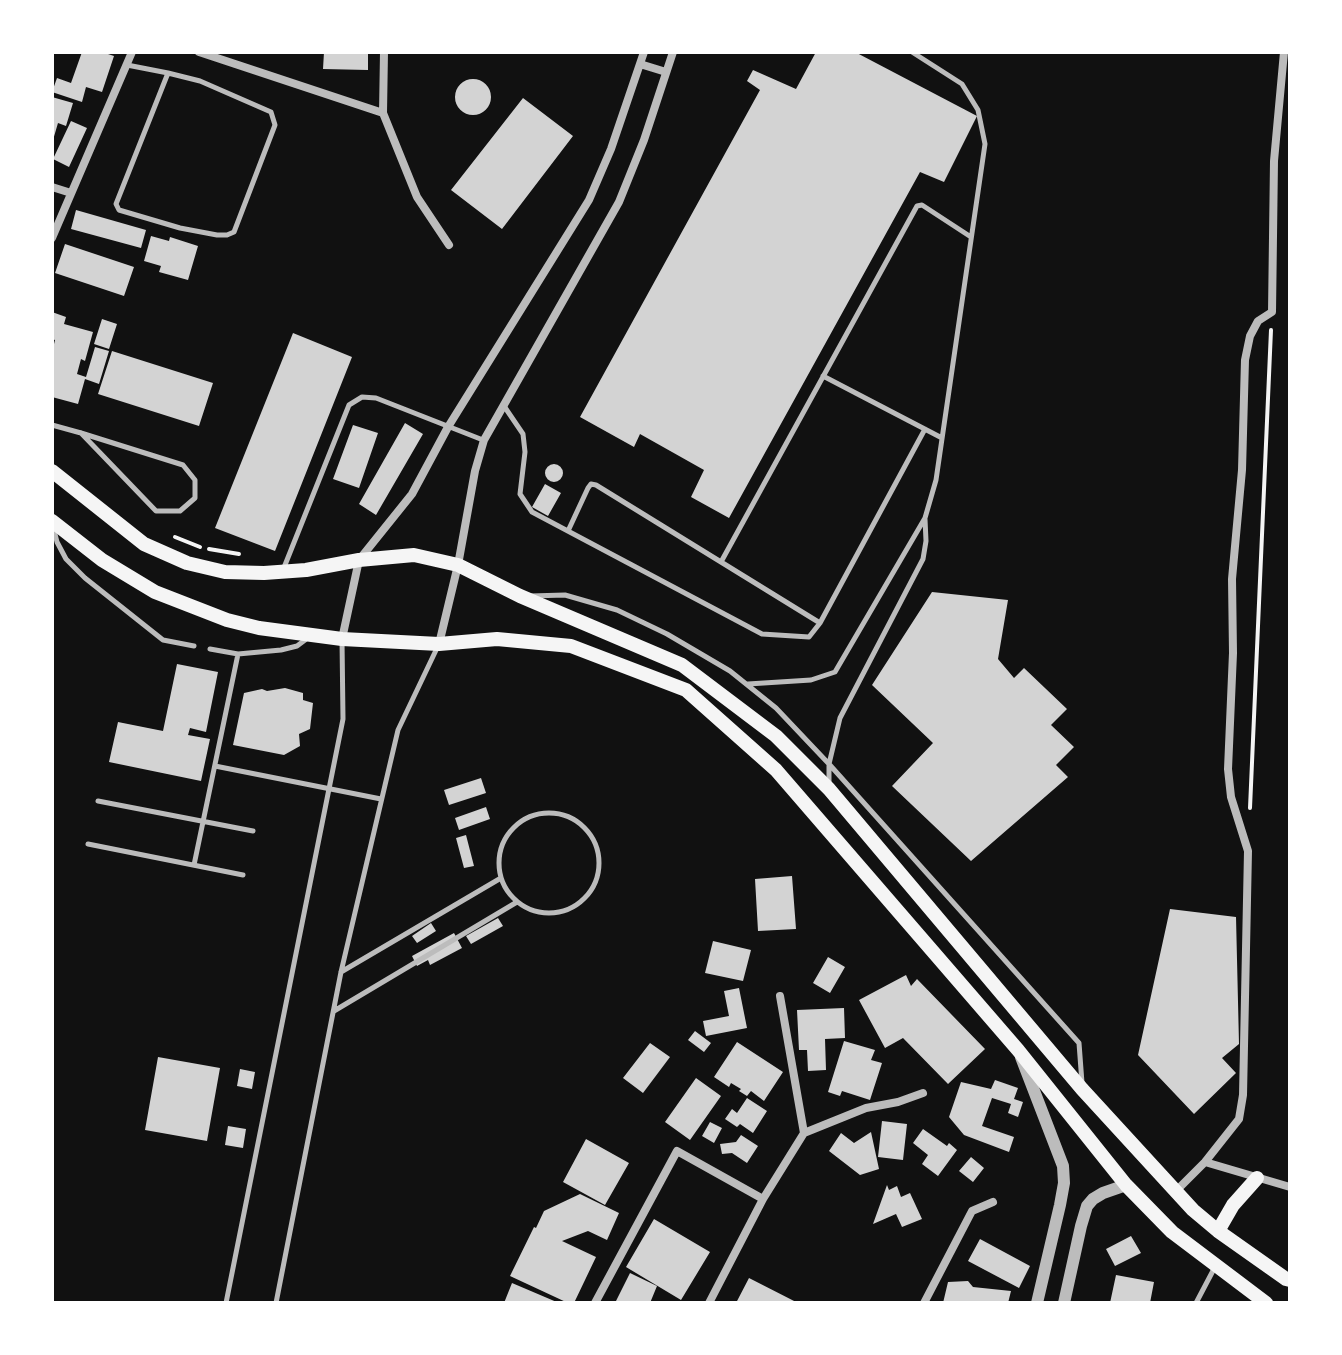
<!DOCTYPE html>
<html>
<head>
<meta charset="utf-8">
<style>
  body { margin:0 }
  #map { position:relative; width:1342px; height:1355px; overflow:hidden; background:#111; font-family:"DM Sans",sans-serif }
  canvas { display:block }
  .frame { position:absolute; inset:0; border:54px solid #fff; pointer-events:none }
</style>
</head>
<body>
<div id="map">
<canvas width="1342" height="1355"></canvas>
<div class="frame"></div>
</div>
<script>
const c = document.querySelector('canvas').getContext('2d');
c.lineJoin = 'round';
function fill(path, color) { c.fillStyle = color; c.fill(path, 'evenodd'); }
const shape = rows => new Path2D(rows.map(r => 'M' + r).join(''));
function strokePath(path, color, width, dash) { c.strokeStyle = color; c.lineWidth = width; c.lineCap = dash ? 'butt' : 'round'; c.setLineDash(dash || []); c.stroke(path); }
const building = shape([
  [82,52,102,52,114,56,102,92,86,87,82,102,52,92,57,78,71,83],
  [324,52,368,52,368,70,323,69],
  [816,52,855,52,977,116,944,182,920,172,729,518,691,497,704,470,640,434,634,447,580,417,760,90,747,81,753,70,796,89],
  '455 97a18 18 0 1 1 36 0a18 18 0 1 1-36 0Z',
  [52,97,73,103,66,126,58,123,53,140],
  [523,98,573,136,502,229,451,190],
  [71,121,87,128,69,167,53,159],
  [76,210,146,230,141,248,71,229],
  [151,236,169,241,170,237,198,246,188,280,159,272,161,266,144,261],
  [65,244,134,267,124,296,55,273],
  [52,312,66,317,64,324,93,332,85,361,81,359,77,374,86,377,95,347,109,351,99,384,85,379,78,404,52,397,52,352,55,340,52,339],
  [102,319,117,324,109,349,94,344],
  [293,333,352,357,275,551,215,528],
  [112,351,213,383,199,426,98,394],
  [405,423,423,434,376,515,359,504],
  [353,425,378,433,359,488,333,479],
  '545 473a9 9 0 1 1 18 0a9 9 0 1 1-18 0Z',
  [545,484,561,493,548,516,532,507],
  [932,592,1008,600,998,659,1014,678,1024,668,1067,709,1051,725,1074,747,1056,765,1068,777,971,861,892,786,933,743,872,685],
  [177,664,218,672,206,732,190,728,188,735,210,739,201,781,109,762,118,722,163,731],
  [285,688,303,693,303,700,313,703,310,729,299,734,300,746,284,755,233,745,244,693,262,689,267,691],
  [481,778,486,793,449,805,444,790],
  [486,807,490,819,459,830,455,818],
  [466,835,474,866,464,868,456,838],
  [792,876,796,929,758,931,755,879],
  [1170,909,1236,917,1239,1044,1222,1058,1236,1073,1194,1114,1138,1055],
  [498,918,503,926,471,944,466,936],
  [431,923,436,931,417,943,412,936],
  [454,933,462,948,430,965,428,960,417,966,412,956],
  [713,941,751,950,743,981,705,973],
  [828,957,845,967,830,993,813,983],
  [906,975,911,986,917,979,985,1049,948,1084,903,1038,885,1048,859,1000],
  [739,988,747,1028,706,1036,703,1021,729,1016,724,991],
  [844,1008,845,1038,825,1039,826,1070,808,1071,807,1050,799,1050,797,1010],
  [695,1031,711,1043,704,1052,688,1040],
  [844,1041,875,1050,871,1060,882,1063,870,1100,842,1091,840,1096,828,1092],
  [737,1042,783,1072,764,1101,751,1091,747,1096,739,1091,741,1089,731,1083,729,1087,714,1077],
  [650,1043,670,1057,643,1093,623,1078],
  [158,1057,220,1068,207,1141,145,1130],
  [240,1069,255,1072,252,1089,237,1086],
  [696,1078,721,1096,690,1140,665,1122],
  [995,1080,1018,1088,1014,1099,1023,1102,1018,1117,1008,1113,1011,1104,992,1098,982,1126,1014,1137,1009,1152,964,1135,949,1117,961,1082,991,1089],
  [747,1098,767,1111,753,1133,740,1124,737,1127,725,1119,732,1109,737,1113],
  [882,1121,907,1124,903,1160,878,1157],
  [710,1122,722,1128,714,1143,702,1136],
  [228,1126,246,1129,243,1148,225,1145],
  [923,1129,947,1146,949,1143,957,1150,938,1176,922,1164,928,1155,913,1143],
  [871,1132,879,1169,860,1175,829,1151,841,1133,854,1143],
  [741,1135,758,1146,747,1163,732,1153,722,1154,720,1144,736,1142],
  [586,1139,629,1163,605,1205,563,1182],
  [971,1157,984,1168,973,1182,959,1171],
  [887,1185,889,1190,897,1186,901,1197,910,1193,922,1219,902,1227,896,1214,873,1224],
  [580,1194,619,1213,607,1240,588,1231,562,1241,596,1257,574,1303,568,1303,510,1276,534,1227,536,1228,544,1211],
  [654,1219,710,1252,681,1300,626,1267],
  [1131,1236,1141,1253,1115,1266,1106,1249],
  [980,1239,1030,1266,1019,1288,968,1261],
  [630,1273,657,1286,650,1303,615,1303],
  [1116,1275,1154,1282,1150,1303,1110,1303],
  [749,1278,798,1303,736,1303],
  [968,1281,973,1287,1011,1291,1008,1303,943,1303,948,1282],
  [512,1283,559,1303,504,1303]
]);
const path = shape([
  [175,537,200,547],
  [209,549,239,554],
  [1250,808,1271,330]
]);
const service = shape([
  [127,65,168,73,116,204,119,210,180,228,217,235,227,235,234,232,275,125,271,112,200,81,168,73],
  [823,376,942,438],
  [504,406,523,434,525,452,520,494,532,512,762,634,809,637,820,623,925,429],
  [52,425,81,433,183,465,195,480,195,498,180,511,156,511,81,433],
  [925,519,926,541,923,559,840,718,829,764,1079,1043,1082,1083],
  [53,526,57,542,66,559,85,578,163,640,194,646],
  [568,531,588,488,591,484,596,485,820,623],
  [721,562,917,206,922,205,971,237],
  [283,570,349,405,362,397,376,398,483,440],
  [530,596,565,595,617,610,667,634,730,671,776,708,829,764,829,784],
  [210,649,238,654,281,650,297,646,309,637],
  [748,684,811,680,835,672,925,518,936,480,985,144,978,110,962,84,912,52],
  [215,766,381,799],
  [98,801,253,831],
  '499 863a50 50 0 1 1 100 0a50 50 0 1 1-100 0Z',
  [88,844,243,875],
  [194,865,238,654],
  [341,972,501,878],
  [334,1011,517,902],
  [226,1303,343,719,342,640],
  [276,1303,341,972,398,730,438,646],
  [1196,1303,1216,1265]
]);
const minor = shape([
  [199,52,383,113],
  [384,52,383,113,417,197,449,245],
  [640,64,666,72],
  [52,187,71,193],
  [52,238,132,52],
  [342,639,359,560,412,494,448,427,589,200,611,149,644,52],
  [439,644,458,565,475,471,484,440,619,202,644,140,673,52],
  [780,996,804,1133],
  [1205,1162,1290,1187],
  [1176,1191,1205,1162,1239,1119,1243,1095,1248,851,1231,797,1228,769,1233,653,1232,579,1242,470,1245,360,1250,336,1258,321,1272,312,1274,161,1284,52],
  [595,1303,677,1151,763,1199],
  [709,1303,763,1199,804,1133,866,1108,898,1102,923,1093],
  [924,1303,972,1211,993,1202]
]);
const tertiary = shape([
  [1021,1057,1063,1166,1064,1183,1060,1205,1037,1303],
  [1064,1303,1081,1226,1087,1206,1093,1199,1103,1193,1126,1185]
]);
const secondary = shape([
  [52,471,144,544,187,563,225,572,264,573,306,570,359,560,414,555,458,565,520,596,682,665,776,736,829,789,1082,1089,1193,1210,1218,1231,1286,1279,1290,1280],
  [52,521,102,560,155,592,227,620,259,628,342,639,439,644,497,639,571,646,686,690,776,770,1018,1050,1126,1185,1172,1232,1266,1303],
  [1218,1231,1233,1205,1257,1178]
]);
fill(building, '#d3d3d3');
strokePath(path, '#f5f5f5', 4);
strokePath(service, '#bcbcbc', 5);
strokePath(minor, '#bcbcbc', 8);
strokePath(tertiary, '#bcbcbc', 12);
strokePath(secondary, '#f5f5f5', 14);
</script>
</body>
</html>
